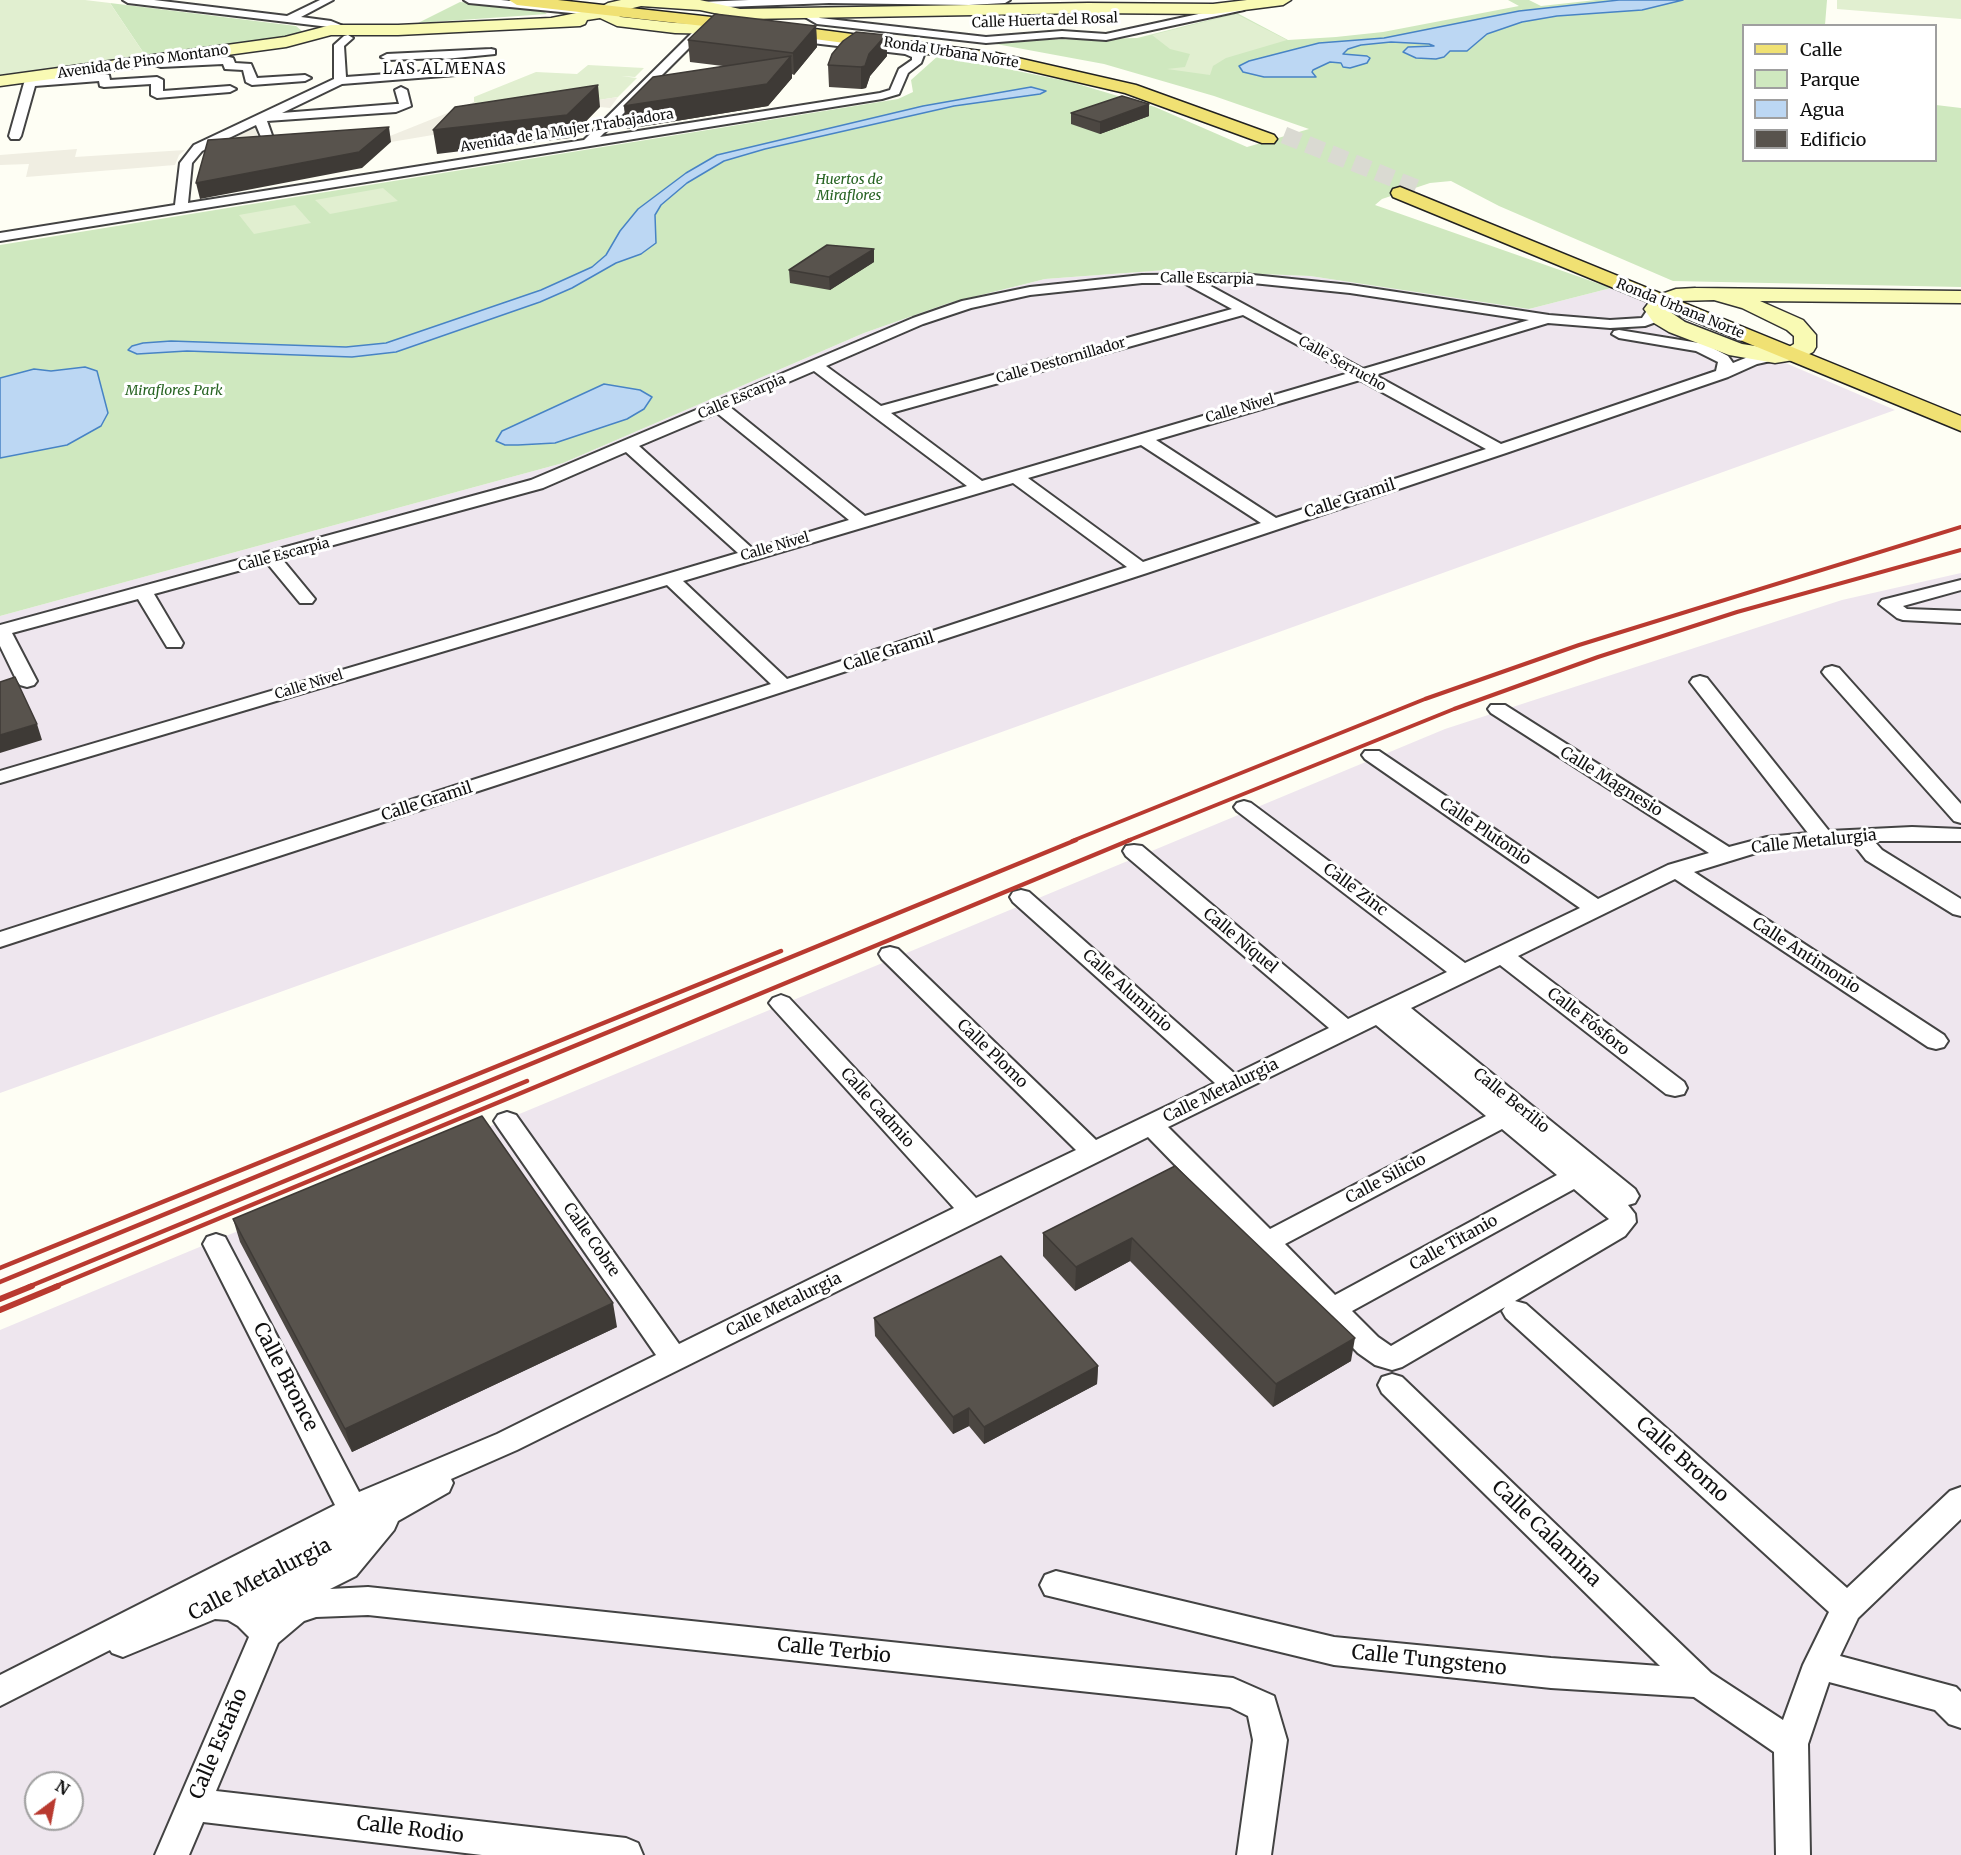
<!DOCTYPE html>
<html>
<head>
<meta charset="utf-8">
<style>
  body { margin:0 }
  #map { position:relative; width:1961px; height:1855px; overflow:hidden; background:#fefef4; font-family:Merriweather,serif }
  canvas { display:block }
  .legend { position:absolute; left:1742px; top:24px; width:195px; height:138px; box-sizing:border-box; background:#fff; border:2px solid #9f9f9f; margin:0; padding:8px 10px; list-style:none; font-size:18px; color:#101010 }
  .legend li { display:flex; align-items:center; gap:12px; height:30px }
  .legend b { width:30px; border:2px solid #9f9f9f }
  .north { position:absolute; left:24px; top:1771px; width:60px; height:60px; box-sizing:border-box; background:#fff; border:2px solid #9f9f9f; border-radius:50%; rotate:32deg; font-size:16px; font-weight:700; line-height:24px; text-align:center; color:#101010 }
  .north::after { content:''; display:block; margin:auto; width:21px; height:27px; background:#b93a30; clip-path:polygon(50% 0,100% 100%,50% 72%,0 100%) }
</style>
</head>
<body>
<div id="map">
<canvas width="1961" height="1855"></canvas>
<ul class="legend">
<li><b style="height:8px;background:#f0e173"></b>Calle</li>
<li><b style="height:16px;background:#cfe8bf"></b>Parque</li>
<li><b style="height:16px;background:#bcd7f3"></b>Agua</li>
<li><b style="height:16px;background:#58534d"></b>Edificio</li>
</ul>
<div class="north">N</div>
</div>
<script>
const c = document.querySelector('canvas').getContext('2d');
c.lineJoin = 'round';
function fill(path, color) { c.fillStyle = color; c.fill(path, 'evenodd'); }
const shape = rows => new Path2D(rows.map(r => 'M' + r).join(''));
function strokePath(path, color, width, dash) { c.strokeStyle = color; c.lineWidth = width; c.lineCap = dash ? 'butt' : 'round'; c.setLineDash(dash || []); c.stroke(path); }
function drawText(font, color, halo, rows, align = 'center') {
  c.font = font + ' Merriweather,serif'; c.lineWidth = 6; c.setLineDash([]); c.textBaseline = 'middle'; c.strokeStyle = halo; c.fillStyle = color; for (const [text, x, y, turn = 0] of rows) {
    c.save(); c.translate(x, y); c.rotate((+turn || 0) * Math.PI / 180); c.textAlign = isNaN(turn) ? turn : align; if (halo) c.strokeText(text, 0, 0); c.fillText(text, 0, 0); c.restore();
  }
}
const industrial = shape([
  [1166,270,1310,276,1529,309,1611,288,1895,410,0,1093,0,616,563,463,864,333,949,303,1045,279],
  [1961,573,1961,1855,0,1855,0,1330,1445,729,1842,600],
  [36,1783,72,1783,72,1819,36,1819]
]);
const green = shape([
  [1508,0,1529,0,1541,6,1596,0,1827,0,1825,25,1744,26,1744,160,1936,160,1936,105,1961,108,1961,287,1673,281,1499,206,1451,181,1430,183,1382,199,1375,205,1611,288,1529,309,1310,276,1166,270,1045,279,949,303,864,333,563,463,0,616,0,245,898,99,913,92,911,80,939,55,1071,82,1155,107,1247,147,1309,129,1214,96,1104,64,996,44,1030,40,1137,38,1237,13,1288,40,1336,37,1383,32,1519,6],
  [460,2,543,11,547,14,418,23],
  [110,3,296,26,302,31,289,36,145,55]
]);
const pitch = shape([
  [0,0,85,0,110,3,145,55,0,75],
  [1837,0,1961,0,1961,19,1837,9],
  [1236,14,1287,40,1226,58,1213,66,1210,75,1167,69,1185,67,1190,54,1170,49,1152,35],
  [588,65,644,68,635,77,621,76,637,78,618,97,446,124,435,119,474,102,474,97,536,72,577,74],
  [383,188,398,201,330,214,315,200],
  [295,205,311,223,254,234,239,215]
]);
const plaza = shape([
  [618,97,610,108,600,107,391,142,208,155,210,148,257,127,257,145,390,136,475,102,486,117],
  [77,149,75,157,185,150,179,155,175,165,26,177,29,164,0,165,0,155]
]);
const water = shape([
  [1619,0,1683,0,1642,10,1557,16,1522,22,1487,34,1467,51,1450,51,1444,57,1436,59,1416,58,1403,52,1408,47,1434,46,1429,44,1391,42,1361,45,1348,49,1343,54,1367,56,1370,58,1367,63,1350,68,1343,67,1341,63,1330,62,1313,70,1312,72,1316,77,1264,77,1243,72,1239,66,1249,61,1319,43,1384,38,1519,11,1619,0],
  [1031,87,1046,91,1040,94,954,106,765,149,724,161,687,183,661,205,655,215,656,243,641,254,616,263,572,288,540,302,396,352,352,357,187,351,137,354,128,350,132,346,143,343,171,341,346,347,386,343,541,290,592,267,606,255,620,231,638,209,686,173,717,155,923,106,1031,87],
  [85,367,97,371,108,413,101,426,67,445,0,458,0,378,34,369,51,371,85,367],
  [604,384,640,390,652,397,644,409,627,419,555,443,518,445,505,445,496,441,502,431,604,384]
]);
const primaryTunnel = shape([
  [1284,135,1417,188]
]);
const street = shape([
  [123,0,154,0,287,16,320,0,333,0,301,17,331,21,353,30,348,33,329,27,128,3,123,0],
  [464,0,501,0,602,10,607,13,602,16,469,3,464,0],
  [749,0,1010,0,1005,3,969,5,829,3,700,8,695,5,700,2,749,0],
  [1240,5,1245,8,1244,10,1106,40,1062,37,986,43,817,24,805,17,806,11,810,10,820,18,986,37,1062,31,1106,34,1240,5],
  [701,27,705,28,705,32,600,137,880,93,890,90,899,69,912,60,912,57,905,54,787,40,782,37,783,35,907,48,924,55,921,63,908,73,899,94,882,99,0,241,0,233,175,205,180,163,194,145,334,79,334,45,344,36,348,35,353,38,344,46,346,77,456,69,462,72,456,75,342,84,282,113,396,104,399,104,395,90,401,87,407,90,411,106,396,112,267,121,274,141,272,144,264,144,256,125,202,151,192,163,188,203,584,140,697,28,701,27],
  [491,49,495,50,495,54,445,59,441,58,387,60,381,57,387,54,491,49],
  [151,57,162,61,229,57,233,58,235,63,251,64,257,78,305,75,311,78,305,81,252,85,246,82,243,70,225,69,223,64,161,67,147,62,145,60,151,57],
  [32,74,36,75,37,79,105,74,109,75,110,80,157,77,163,80,163,91,230,86,236,89,230,92,157,98,151,95,151,84,104,87,100,86,99,81,35,86,21,136,19,139,11,139,9,136,24,83,28,75,32,74],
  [1243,274,1350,285,1549,315,1610,320,1642,318,1650,306,1660,306,1662,309,1656,322,1645,326,1610,328,1548,323,1375,375,1501,444,1716,371,1718,362,1696,351,1619,338,1612,334,1614,331,1619,330,1705,344,1728,356,1733,363,1748,357,1775,352,1782,356,1780,359,1757,364,1728,377,1506,453,1147,573,0,947,0,932,771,684,667,585,0,783,0,771,738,553,626,452,543,488,282,559,315,599,312,603,300,603,267,563,154,594,183,643,181,647,167,647,138,599,12,633,37,681,34,685,27,687,20,685,17,681,0,646,0,625,531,480,913,318,962,301,1030,287,1142,275,1243,274],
  [1243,282,1350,293,1529,320,1363,369,1205,283,1243,282],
  [1142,283,1184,283,1232,309,881,406,826,366,923,324,971,308,1030,295,1142,283],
  [1243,315,1349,373,982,481,891,413,1243,315],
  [814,371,872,415,967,486,865,516,730,407,814,371],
  [1360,380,1486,449,1276,518,1156,440,1360,380],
  [717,413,849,520,753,549,639,446,717,413],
  [1141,445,1261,523,1143,562,1028,478,1141,445],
  [1013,483,1127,567,787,679,683,581,1013,483],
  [1961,580,1961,590,1903,606,1907,609,1961,611,1961,623,1903,620,1897,618,1879,604,1882,600,1961,580],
  [1832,666,1839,668,1961,804,1961,823,1954,821,1825,676,1822,672,1825,668,1832,666],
  [1700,676,1707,678,1829,831,1912,827,1961,829,1961,841,1874,841,1882,850,1961,899,1961,916,1953,914,1866,860,1852,842,1769,849,1694,872,1944,1035,1948,1041,1944,1047,1936,1049,1928,1047,1675,879,1518,956,1684,1082,1687,1088,1684,1094,1675,1096,1666,1094,1500,965,1411,1008,1635,1189,1639,1196,1635,1203,1628,1205,1635,1214,1636,1222,1625,1236,1515,1301,1526,1304,1847,1588,1950,1491,1961,1487,1961,1519,1858,1618,1840,1656,1956,1687,1961,1692,1961,1728,1949,1724,1935,1710,1829,1682,1808,1744,1810,1855,1776,1855,1774,1752,1694,1697,1551,1688,1334,1665,1045,1595,1040,1585,1045,1575,1056,1571,1334,1637,1551,1658,1660,1666,1382,1393,1378,1385,1382,1377,1392,1374,1402,1377,1711,1673,1783,1720,1803,1665,1829,1612,1506,1318,1502,1311,1505,1307,1402,1367,1392,1370,1375,1365,1358,1353,1148,1137,517,1450,451,1479,453,1483,449,1492,398,1521,394,1530,356,1576,330,1589,368,1587,1233,1678,1274,1696,1287,1740,1271,1855,1237,1855,1253,1740,1248,1716,1230,1707,368,1615,316,1617,304,1621,278,1643,216,1791,626,1838,638,1843,643,1855,482,1855,203,1822,189,1855,155,1855,249,1637,238,1626,228,1620,215,1619,123,1657,112,1653,110,1650,0,1706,0,1675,335,1505,203,1244,207,1237,216,1234,225,1237,359,1492,497,1434,656,1355,498,1127,494,1121,498,1115,507,1112,516,1115,679,1344,954,1208,773,1008,769,1003,773,998,781,995,789,998,976,1198,1076,1150,882,959,879,954,882,949,890,947,898,949,1096,1140,1215,1083,1013,902,1010,897,1013,892,1021,890,1029,892,1235,1074,1329,1028,1126,856,1123,851,1126,846,1134,845,1142,846,1348,1019,1447,972,1237,811,1234,807,1237,803,1244,801,1251,803,1465,963,1580,908,1365,759,1362,755,1365,751,1379,751,1598,899,1668,865,1709,853,1491,713,1488,709,1491,705,1505,705,1729,847,1767,837,1808,833,1690,682,1693,678,1700,676],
  [1376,1025,1486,1116,1270,1229,1168,1127,1376,1025],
  [1502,1129,1557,1175,1335,1295,1285,1244,1502,1129],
  [1574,1189,1609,1219,1391,1346,1378,1337,1352,1311,1574,1189]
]);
const secondary = shape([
  [621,0,700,0,740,9,1088,3,1213,4,1247,0,1291,0,1283,5,1213,14,1088,13,747,19,750,22,748,25,734,31,719,34,675,33,617,26,600,18,587,20,585,24,580,26,398,35,331,35,286,47,0,86,0,76,285,37,331,25,398,25,551,18,597,9,608,3,621,0],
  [641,6,700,10,738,18,719,24,675,23,621,17,613,13,641,6],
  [1695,288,1961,291,1961,303,1760,301,1803,320,1816,335,1816,347,1813,352,1800,359,1775,363,1729,355,1669,332,1654,323,1644,309,1653,297,1676,289,1695,288],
  [1714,300,1742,308,1787,330,1794,336,1794,344,1787,348,1775,349,1742,344,1685,322,1666,309,1668,305,1679,301,1714,300]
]);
const primary = shape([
  [509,0,558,0,784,25,996,53,1136,85,1274,135,1277,139,1274,143,1262,143,1125,93,996,63,784,35,517,5,509,0],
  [1400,187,1961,416,1961,431,1393,197,1391,193,1393,189,1400,187]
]);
const railFar2 = shape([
  [1072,841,1425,699,1579,645,1961,527],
  [1127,841,1454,709,1598,657,1737,612,1961,550]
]);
const railFar1 = shape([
  [0,1268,781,951],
  [0,1282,1076,840],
  [28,1287,527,1081],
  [54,1287,1130,840]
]);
const rail = shape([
  [0,1299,32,1286],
  [0,1310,58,1286]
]);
const wall = shape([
  [816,26,817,47,794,75,792,74,792,78,768,106,627,129,624,106,723,66,690,62,688,40],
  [886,35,887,56,870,76,866,88,861,89,829,87,828,65],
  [1071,113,1149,116,1100,134,1071,124],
  [874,262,830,290,790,283,789,270],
  [1175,1166,1351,1361,1273,1407,1130,1261,1075,1291,1043,1256,1043,1233],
  [233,1219,617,1327,352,1452,240,1242],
  [874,1318,1098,1366,1097,1384,984,1444,969,1426,953,1434,875,1336]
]);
const shadedWall = shape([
  [816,26,817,47,794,75,793,53],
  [886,35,887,56,870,76,866,88,861,89,861,67,869,54],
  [791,56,792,78,768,106,627,129,624,106],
  [598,85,600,107,570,138,437,154,433,130],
  [1149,104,1149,116,1100,134,1100,122],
  [389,127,391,142,362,168,200,199,196,183],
  [874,249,874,262,830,290,829,277],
  [37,724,42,740,0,753,0,735],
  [1132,1238,1130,1261,1075,1291,1076,1267],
  [613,1303,617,1327,352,1452,345,1429],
  [1355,1338,1351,1361,1273,1407,1276,1384],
  [1098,1366,1097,1384,984,1444,984,1427],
  [969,1408,969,1426,953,1434,953,1417]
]);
const building = shape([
  [715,14,816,26,793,53,688,40,715,14],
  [856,32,886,35,869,54,865,66,861,67,828,65,832,54,843,41,856,32],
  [791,56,767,84,624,106,653,77,791,56],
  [598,85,567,115,433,130,455,107,598,85],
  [1122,96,1149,104,1100,122,1071,113,1122,96],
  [389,127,359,152,196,183,208,140,389,127],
  [827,245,874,249,829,277,789,270,827,245],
  [15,677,37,724,0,735,0,682,15,677],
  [482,1116,613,1303,345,1429,233,1219,482,1116],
  [1175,1166,1355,1338,1276,1384,1132,1238,1076,1267,1043,1233,1175,1166],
  [1001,1256,1098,1366,984,1427,969,1408,953,1417,874,1318,1001,1256]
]);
const farStreetnames = [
  ["Calle Huerta del Rosal",1045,21,-2],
  ["Ronda Urbana Norte",951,53,9],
  ["Avenida de Pino Montano",143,62,-8],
  ["Avenida de la Mujer Trabajadora",567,131,-9],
  ["Calle Escarpia",1207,279,1],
  ["Ronda Urbana Norte",1680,309,22],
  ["Calle Destornillador",1061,361,-16],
  ["Calle Serrucho",1342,364,29],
  ["Calle Escarpia",742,397,-23],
  ["Calle Nivel",1240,409,-16],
  ["Calle Nivel",775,547,-16],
  ["Calle Escarpia",284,555,-15],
  ["Calle Nivel",309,685,-17]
];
const farParknames = [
  ["Huertos de",849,180],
  ["Miraflores",849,196],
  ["Miraflores Park",174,391]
];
const farNeighbourhoodnames = [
  ["LAS ALMENAS",445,70]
];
const streetNames = [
  ["Calle Gramil",1350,499,-18],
  ["Calle Gramil",889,652,-18],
  ["Calle Magnesio",1611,782,32],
  ["Calle Gramil",427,802,-18],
  ["Calle Plutonio",1485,832,34],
  ["Calle Metalurgia",1814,842,-6],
  ["Calle Zinc",1355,890,37],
  ["Calle Níquel",1240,941,40],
  ["Calle Antimonio",1806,956,33],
  ["Calle Aluminio",1127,991,42],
  ["Calle Fósforo",1588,1022,38],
  ["Calle Plomo",992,1054,44],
  ["Calle Metalurgia",1221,1091,-26],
  ["Calle Berilio",1511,1101,39],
  ["Calle Cadmio",877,1108,48],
  ["Calle Silicio",1386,1179,-28],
  ["Calle Cobre",591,1240,55],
  ["Calle Titanio",1454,1243,-29],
  ["Calle Metalurgia",784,1305,-26]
];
const nearStreetnames = [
  ["Calle Bronce",285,1377,63],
  ["Calle Bromo",1682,1460,42],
  ["Calle Calamina",1546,1534,44],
  ["Calle Metalurgia",260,1580,-27],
  ["Calle Terbio",834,1651,6],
  ["Calle Tungsteno",1429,1661,6],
  ["Calle Estaño",219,1744,-67],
  ["Calle Rodio",410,1830,7]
];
fill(industrial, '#eee6ee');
fill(green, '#cfe8bf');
fill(pitch, '#e1efd0');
fill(plaza, '#f0eee2');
fill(water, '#bcd7f3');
strokePath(water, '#4783c5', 1.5);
strokePath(primaryTunnel, '#dadad2', 17, [17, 8]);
strokePath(street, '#434343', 4);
strokePath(secondary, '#323232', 3);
strokePath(primary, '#212121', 3);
fill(street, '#fff');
fill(secondary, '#f9fab4');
fill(primary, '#f0e173');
strokePath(railFar2, '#b93a30', 4);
strokePath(railFar1, '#b93a30', 4.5);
strokePath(rail, '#b93a30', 6);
fill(wall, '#4c4742');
fill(shadedWall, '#3e3a36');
fill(building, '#58534d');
strokePath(building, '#3e3a36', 1.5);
drawText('14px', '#101010', '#fff', farStreetnames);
drawText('italic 14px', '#296524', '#fff', farParknames);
c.letterSpacing = '1.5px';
drawText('15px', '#101010', '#fff', farNeighbourhoodnames);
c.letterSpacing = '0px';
drawText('16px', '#101010', '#fff', streetNames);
drawText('20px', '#101010', '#fff', nearStreetnames);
</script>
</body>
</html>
